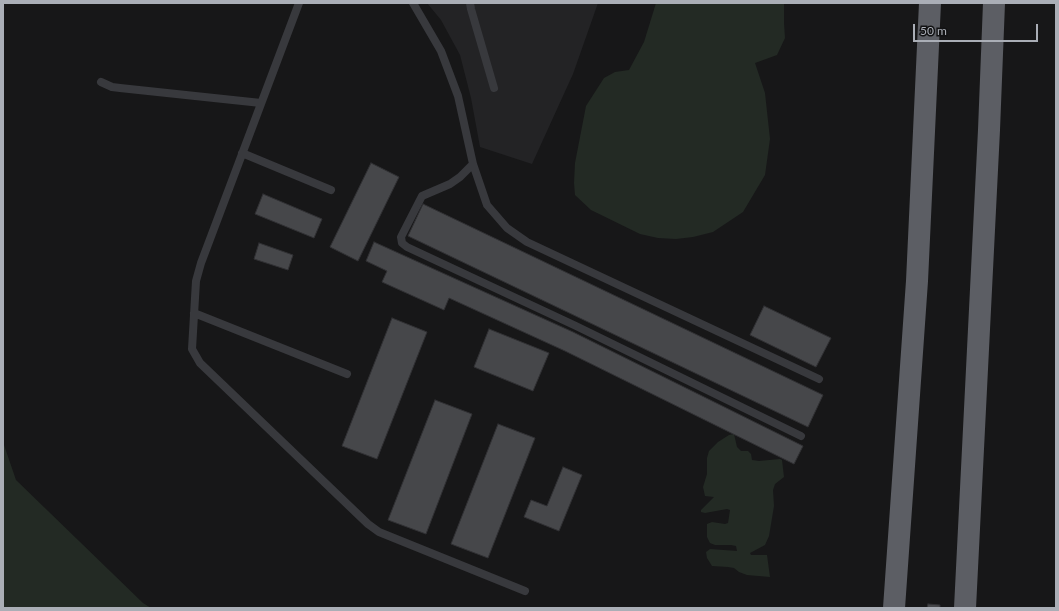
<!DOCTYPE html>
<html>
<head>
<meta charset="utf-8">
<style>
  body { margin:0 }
  #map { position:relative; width:1059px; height:611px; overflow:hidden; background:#171718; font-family:Lato,sans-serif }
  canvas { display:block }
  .frame { position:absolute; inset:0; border:4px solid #aaaeb6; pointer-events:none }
  .scale { position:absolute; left:913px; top:24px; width:125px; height:18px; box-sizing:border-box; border:2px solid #aaaeb6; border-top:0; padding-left:5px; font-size:12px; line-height:14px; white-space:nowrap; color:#aaaeb6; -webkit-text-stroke:3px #121213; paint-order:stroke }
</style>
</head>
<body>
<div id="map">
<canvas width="1059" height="611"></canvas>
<div class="frame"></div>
<div class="scale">50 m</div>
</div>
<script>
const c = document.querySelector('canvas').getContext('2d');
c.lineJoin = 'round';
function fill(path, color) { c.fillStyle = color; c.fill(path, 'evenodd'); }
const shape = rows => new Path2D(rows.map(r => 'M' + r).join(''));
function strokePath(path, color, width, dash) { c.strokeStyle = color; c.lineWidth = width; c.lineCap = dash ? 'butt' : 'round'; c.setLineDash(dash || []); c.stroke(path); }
const built = shape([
  [427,3,598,3,573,74,532,164,480,147,471,98,460,55,441,20]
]);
const green = shape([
  [656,3,784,3,784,23,785,38,777,55,755,63,765,93,770,139,765,175,743,212,713,232,693,237,676,239,658,238,640,234,591,210,575,195,574,183,575,163,586,106,604,78,615,72,629,70,644,42],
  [734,434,737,447,741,451,748,451,751,454,752,460,759,461,780,459,782,460,784,477,775,484,773,490,774,506,769,536,765,545,750,553,751,555,767,555,770,577,747,575,739,572,734,568,728,567,712,566,707,558,706,552,710,549,737,551,736,546,731,545,715,545,710,543,707,537,707,524,712,522,725,524,728,523,730,510,727,509,705,513,701,512,701,510,714,497,705,496,703,487,707,474,707,458,709,451,718,442,729,435],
  [3,442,16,480,143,603,151,608,3,608]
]);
const building = shape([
  [371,163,399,177,358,261,330,247,371,163],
  [263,194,322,219,314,238,255,214,263,194],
  [423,204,823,395,808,427,408,236,423,204],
  [374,242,573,332,803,446,794,464,565,351,449,298,444,310,382,282,387,271,366,261,374,242],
  [259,243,293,255,288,270,254,259,259,243],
  [764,306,831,338,816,367,750,335,764,306],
  [392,318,427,332,377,459,342,446,392,318],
  [489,329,549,353,533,391,474,367,489,329],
  [435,400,472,414,426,534,388,520,435,400],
  [498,424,535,438,488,558,451,544,498,424],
  [563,467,582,475,559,531,524,517,531,500,547,506,563,467],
  [928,604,940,605,940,608,927,608,928,604]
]);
const service = shape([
  [299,3,201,263,196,281,192,349,200,363,368,524,379,532,525,591],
  [413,3,441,51,458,96,473,164,487,205,507,228,527,242,819,379],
  [470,3,471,9,494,88],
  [101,82,112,87,120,88,261,103],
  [242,153,331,190],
  [473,164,460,177,450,184,422,196,401,237,402,243,407,247,576,326,801,436],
  [194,313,347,374]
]);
const trunk = shape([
  [894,608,917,281,930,3],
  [965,608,989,130,994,3]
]);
fill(built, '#232325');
fill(green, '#232a24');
fill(building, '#46474a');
strokePath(building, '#313134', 1);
strokePath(service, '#38393d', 8);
strokePath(trunk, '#5c5e64', 22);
</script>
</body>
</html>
